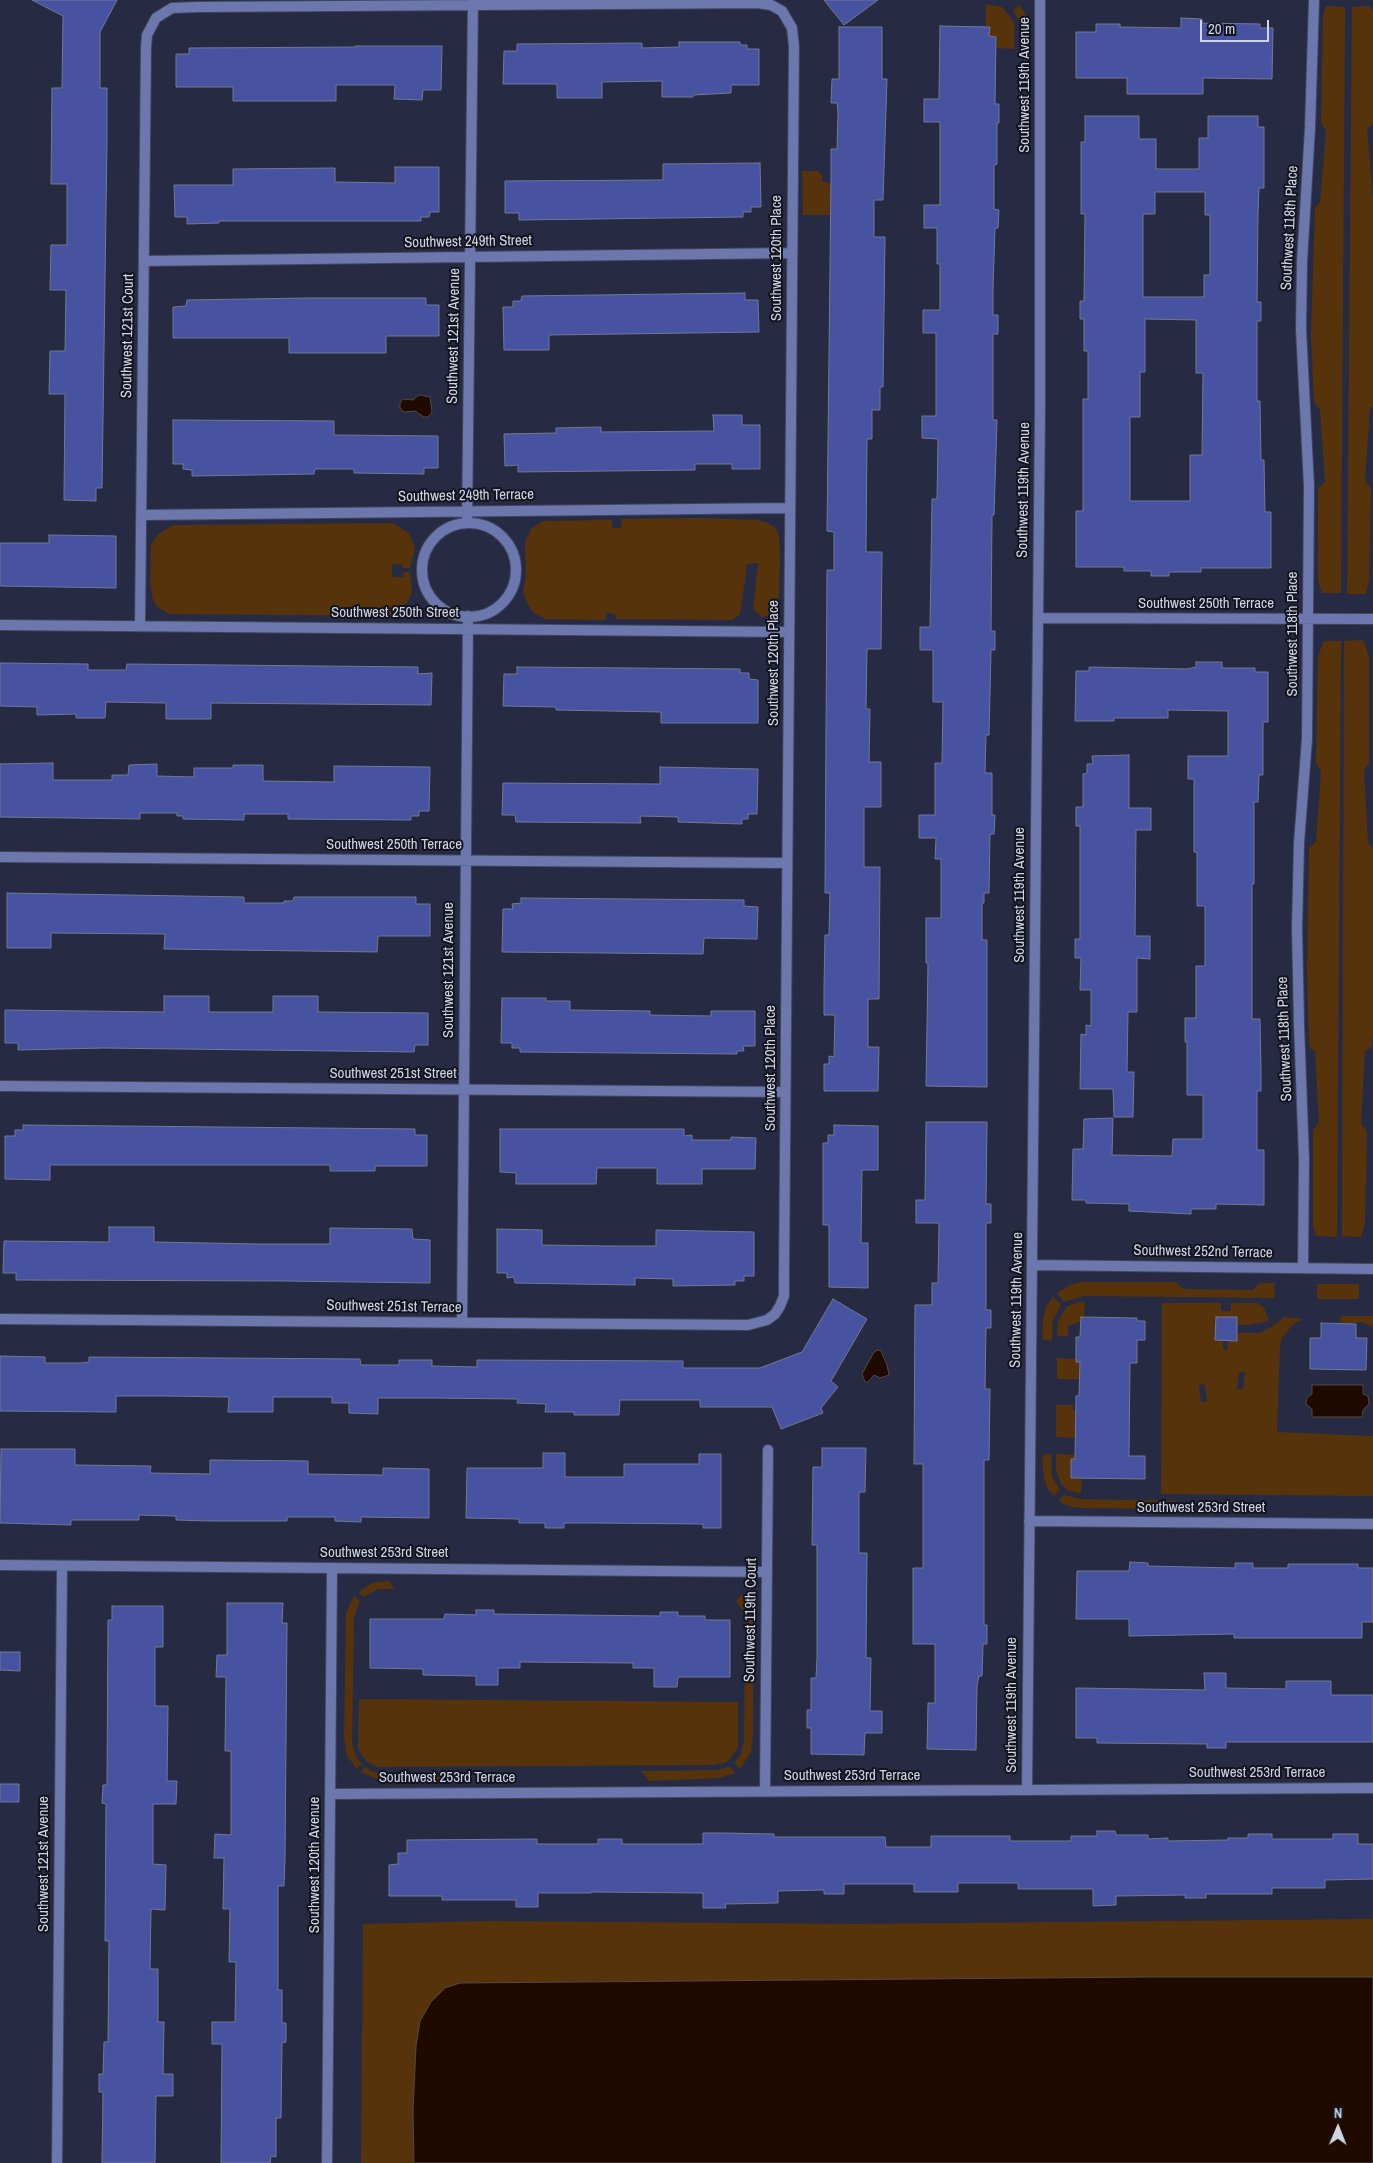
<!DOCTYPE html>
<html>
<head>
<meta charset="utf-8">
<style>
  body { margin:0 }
  #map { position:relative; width:1373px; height:2163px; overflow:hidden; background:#262b43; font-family:"Archivo Narrow",sans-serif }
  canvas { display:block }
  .north { position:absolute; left:1313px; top:2103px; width:50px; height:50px; -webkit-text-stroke:4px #12141f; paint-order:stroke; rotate:1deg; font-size:14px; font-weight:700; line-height:20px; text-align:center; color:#d0d4e3 }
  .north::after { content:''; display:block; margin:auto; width:18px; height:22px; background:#d0d4e3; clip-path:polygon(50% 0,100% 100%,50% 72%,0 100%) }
  .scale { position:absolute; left:1200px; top:20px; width:69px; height:22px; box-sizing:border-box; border:2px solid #d0d4e3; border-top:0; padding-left:6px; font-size:15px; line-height:18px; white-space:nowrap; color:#d0d4e3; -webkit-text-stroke:4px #12141f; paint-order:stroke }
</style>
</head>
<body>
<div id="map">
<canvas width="1373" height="2163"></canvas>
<div class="north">N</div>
<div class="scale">20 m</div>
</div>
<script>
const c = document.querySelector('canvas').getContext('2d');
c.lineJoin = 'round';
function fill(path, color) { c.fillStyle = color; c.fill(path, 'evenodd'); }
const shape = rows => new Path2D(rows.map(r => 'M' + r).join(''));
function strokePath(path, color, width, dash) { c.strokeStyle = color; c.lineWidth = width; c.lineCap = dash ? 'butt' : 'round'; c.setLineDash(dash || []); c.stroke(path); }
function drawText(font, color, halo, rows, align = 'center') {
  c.font = font + ' "Archivo Narrow",sans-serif'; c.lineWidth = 4; c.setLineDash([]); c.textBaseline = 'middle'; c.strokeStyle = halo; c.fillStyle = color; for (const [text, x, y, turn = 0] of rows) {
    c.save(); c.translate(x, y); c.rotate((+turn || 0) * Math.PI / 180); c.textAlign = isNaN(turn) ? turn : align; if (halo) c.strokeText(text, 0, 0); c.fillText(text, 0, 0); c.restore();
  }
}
const green = shape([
  [986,4,1002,7,1011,18,1014,24,1014,49,997,48,997,37,989,36,990,27,986,26],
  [1020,5,1026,15,1028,23,1027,48,1025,49,1019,49,1019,21,1013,10],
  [1326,6,1345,7,1341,593,1322,593,1318,580,1318,488,1325,482,1320,409,1314,403,1311,336,1315,208,1320,202,1326,131,1321,123,1323,16],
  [1370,6,1373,13,1373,124,1367,128,1373,201,1373,406,1370,409,1365,480,1371,489,1369,579,1366,594,1347,594,1352,7],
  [802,171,818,171,822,176,822,182,828,182,831,184,830,215,803,215],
  [697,518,758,520,768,523,776,529,779,536,780,555,779,596,775,607,768,616,761,617,753,608,758,563,747,564,741,609,740,614,732,620,616,619,615,614,607,613,605,620,545,619,533,612,528,605,523,592,526,574,525,543,531,529,543,521,612,520,612,528,621,528,622,519],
  [393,523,409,533,415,548,410,568,403,568,403,565,392,564,392,577,403,577,404,572,410,572,412,593,406,604,390,616,169,614,156,606,153,600,150,582,151,544,158,534,173,525],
  [1362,640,1365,644,1369,659,1369,764,1364,770,1368,843,1373,848,1373,1032,1372,1046,1365,1052,1361,1124,1367,1132,1365,1222,1361,1237,1342,1236,1344,641],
  [1324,641,1341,641,1337,1237,1316,1236,1313,1226,1313,1130,1319,1123,1315,1052,1309,1046,1307,967,1309,848,1316,842,1321,771,1316,764,1318,656],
  [1081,1282,1176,1282,1183,1289,1253,1290,1260,1283,1275,1283,1274,1298,1083,1296,1064,1302,1057,1293,1072,1284],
  [1317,1284,1359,1284,1359,1299,1317,1299],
  [1053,1297,1061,1305,1053,1319,1052,1341,1045,1340,1042,1338,1043,1321,1046,1307],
  [1079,1302,1085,1302,1084,1317,1081,1317,1081,1321,1068,1326,1068,1336,1057,1336,1058,1322,1064,1311,1068,1306],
  [1162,1303,1221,1303,1221,1311,1231,1311,1231,1303,1258,1303,1264,1308,1269,1321,1249,1325,1237,1325,1236,1317,1216,1317,1216,1340,1223,1340,1223,1349,1227,1350,1228,1341,1237,1333,1260,1333,1273,1326,1284,1317,1304,1319,1295,1323,1290,1328,1282,1338,1280,1345,1277,1432,1373,1436,1373,1496,1161,1494],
  [1239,1372,1245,1372,1243,1389,1237,1389],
  [1205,1384,1207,1402,1201,1402,1199,1385],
  [1341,1316,1373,1316,1373,1327,1362,1322,1340,1324],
  [1057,1358,1076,1359,1076,1362,1085,1362,1080,1379,1057,1379],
  [1056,1405,1073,1405,1073,1410,1080,1410,1076,1438,1056,1437],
  [1046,1454,1051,1454,1052,1477,1060,1490,1054,1496,1048,1489,1044,1478,1042,1458],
  [1056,1454,1075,1455,1075,1459,1071,1459,1071,1478,1082,1479,1081,1493,1068,1491,1061,1484,1056,1470],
  [1064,1495,1080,1499,1178,1501,1170,1509,1083,1508,1071,1507,1062,1503,1059,1500],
  [389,1581,394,1589,378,1589,364,1597,358,1592,372,1583],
  [742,1594,750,1607,753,1616,753,1734,751,1752,740,1769,734,1763,741,1754,744,1740,745,1621,744,1613,736,1601],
  [354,1596,360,1601,354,1617,352,1744,356,1757,362,1764,357,1769,347,1756,344,1737,346,1613],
  [359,1699,738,1702,738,1747,729,1760,724,1763,713,1765,376,1767,366,1761,358,1749],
  [730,1766,735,1773,719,1778,649,1781,641,1771,718,1770],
  [365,1767,373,1772,381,1773,457,1773,449,1781,382,1781,361,1772],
  [1373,1919,1373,1977,1151,1977,460,1983,413,2110,414,2163,361,2163,363,1924,489,1921,856,1924]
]);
const water = shape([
  [419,395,430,397,432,412,428,417,424,417,415,411,404,412,400,408,400,403,403,399,413,400,419,395],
  [878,1350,881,1351,887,1365,889,1375,880,1378,874,1375,868,1382,865,1382,862,1374,874,1352,878,1350],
  [1312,1385,1363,1385,1363,1394,1368,1396,1369,1404,1363,1410,1362,1417,1312,1417,1312,1409,1306,1404,1307,1398,1312,1394,1312,1385],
  [1151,1977,1373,1977,1373,2163,414,2163,413,2110,416,2046,420,2021,431,2002,445,1988,460,1983,1151,1977]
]);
const building = shape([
  [32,0,117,0,100,32,100,88,107,88,107,141,102,488,96,488,96,501,64,500,65,394,49,394,50,351,65,351,66,290,50,290,51,245,67,245,67,184,51,184,52,88,62,88,63,16,32,0],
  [824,0,878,0,844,25,824,0],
  [1181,18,1202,19,1202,23,1260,24,1260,28,1273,28,1272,79,1203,78,1203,94,1127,94,1127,78,1076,78,1076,32,1096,32,1096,24,1120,24,1120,27,1181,28,1181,18],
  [940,26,990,27,989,36,996,37,995,104,999,104,999,123,997,123,997,164,994,165,994,209,999,210,998,228,995,228,993,288,993,315,998,315,998,334,993,334,993,420,997,420,994,515,992,515,991,631,995,631,995,650,991,650,989,735,986,735,985,773,992,773,992,815,995,815,994,834,990,834,989,893,984,893,984,903,982,903,982,940,987,940,987,1087,926,1086,928,963,926,963,926,918,941,918,941,859,935,859,936,838,919,838,919,815,935,815,935,763,942,763,943,702,933,702,933,650,920,650,920,627,930,627,932,499,937,499,938,439,922,438,922,416,936,416,936,333,923,333,923,310,940,310,940,264,937,264,937,228,924,228,924,205,940,205,940,122,924,122,924,99,939,99,940,26],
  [839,27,882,27,882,79,887,79,883,200,874,200,874,237,885,237,883,387,880,387,880,410,872,410,872,439,867,439,866,552,882,552,881,649,867,649,866,709,870,709,869,762,881,762,881,807,864,807,864,867,880,867,879,999,868,999,868,1047,879,1047,878,1091,824,1091,824,1064,829,1064,829,1056,834,1057,835,1015,824,1015,824,987,825,935,829,935,830,893,825,893,827,570,834,570,834,532,827,531,831,177,831,149,837,149,838,112,837,103,831,103,832,79,839,79,839,27],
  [679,42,740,42,740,45,747,45,747,49,759,49,759,85,731,85,731,93,693,95,693,97,662,97,662,81,602,82,602,98,557,98,557,84,503,84,504,51,517,51,517,44,642,43,642,48,679,47,679,42],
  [356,46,442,46,441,90,423,90,422,100,394,99,395,85,336,85,336,101,233,101,233,87,176,87,176,54,189,54,189,48,356,47,356,46],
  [1085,116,1139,116,1139,139,1156,139,1156,169,1199,169,1199,138,1208,138,1208,116,1258,116,1258,127,1264,127,1264,188,1259,188,1258,215,1257,302,1261,302,1261,321,1257,321,1257,401,1260,401,1261,460,1264,460,1265,512,1271,512,1271,568,1201,568,1201,572,1169,572,1169,576,1151,576,1151,571,1124,571,1124,567,1076,567,1076,511,1083,511,1083,399,1088,399,1088,351,1084,351,1084,319,1080,319,1080,301,1084,301,1085,214,1081,214,1081,142,1085,142,1085,116],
  [1155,192,1205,192,1205,215,1210,215,1210,275,1204,275,1204,297,1143,297,1143,214,1155,214,1155,192],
  [1145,319,1196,320,1196,373,1203,373,1202,455,1190,455,1190,501,1130,501,1130,417,1140,417,1140,372,1145,372,1145,319],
  [760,163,761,207,751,207,751,212,743,212,743,217,519,220,519,213,505,213,505,181,663,180,663,164,760,163],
  [395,167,439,167,439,212,430,212,429,217,421,217,421,221,219,221,219,223,187,224,187,217,175,217,174,185,233,185,233,169,335,168,335,182,395,183,395,167],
  [745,293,745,300,758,300,759,332,549,335,549,350,504,350,503,307,513,307,513,301,521,301,522,296,745,293],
  [307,298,426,298,426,305,439,305,439,336,386,336,386,353,289,353,289,338,173,338,173,307,186,306,187,300,307,298],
  [713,415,742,415,742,425,760,425,760,469,732,469,732,464,695,464,695,470,518,472,518,465,505,466,504,434,556,433,556,428,601,427,601,432,714,431,713,415],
  [173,420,334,421,334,435,438,436,438,468,424,468,424,474,354,473,354,469,315,469,314,474,192,476,192,470,183,469,183,464,173,464,173,420],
  [49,535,116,536,116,588,0,586,0,543,49,543,49,535],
  [1196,662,1222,662,1222,668,1255,668,1255,672,1268,672,1268,722,1263,722,1263,775,1259,775,1258,802,1254,802,1254,884,1252,884,1252,1019,1260,1019,1261,1072,1261,1091,1257,1091,1257,1150,1264,1150,1264,1205,1216,1204,1216,1209,1191,1209,1191,1214,1129,1211,1129,1204,1086,1203,1086,1200,1072,1200,1073,1149,1083,1149,1084,1119,1113,1118,1112,1155,1172,1156,1173,1139,1203,1139,1203,1095,1187,1095,1187,1042,1185,1042,1185,1018,1196,1018,1196,966,1205,966,1205,906,1197,906,1197,852,1194,852,1194,779,1188,779,1188,756,1228,756,1228,711,1168,710,1168,718,1114,718,1114,721,1075,721,1076,671,1089,671,1089,667,1187,669,1196,667,1196,662],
  [0,663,88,664,88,670,126,670,127,664,418,667,418,674,432,673,431,705,211,703,211,719,166,719,166,703,106,702,105,718,76,718,76,714,37,715,37,707,0,706,0,663],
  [517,667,740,669,740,673,749,673,749,679,758,680,758,723,661,723,661,712,556,710,556,707,503,706,504,674,517,674,517,667],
  [1129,755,1129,808,1151,808,1151,830,1136,830,1135,936,1150,936,1150,959,1137,958,1137,1012,1128,1012,1127,1072,1134,1072,1133,1117,1114,1117,1113,1089,1080,1089,1081,1034,1086,1035,1086,1025,1091,1026,1091,990,1080,990,1081,958,1075,958,1075,939,1080,939,1080,826,1076,826,1076,807,1083,807,1083,774,1087,773,1087,764,1093,764,1092,756,1129,755],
  [53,763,53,780,112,780,112,775,128,775,129,765,157,764,157,776,194,777,194,768,233,768,233,765,263,765,263,781,334,782,334,766,430,767,429,811,419,811,419,816,411,816,411,820,288,819,288,814,244,814,244,820,183,819,183,816,177,816,177,813,140,813,140,819,0,817,0,764,53,763],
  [660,767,758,769,757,814,748,814,748,819,742,819,742,824,678,822,678,817,640,816,641,823,516,822,515,815,502,815,503,783,660,784,660,767],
  [7,893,244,897,244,903,284,903,284,901,293,901,294,897,416,897,416,904,430,904,430,936,378,936,377,952,164,949,165,934,51,933,51,948,7,948,7,893],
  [521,898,744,900,744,906,758,907,757,939,704,938,703,954,502,952,503,909,513,909,512,904,521,903,521,898],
  [164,996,209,996,209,1012,273,1012,273,996,318,996,318,1012,428,1013,428,1045,415,1045,414,1052,103,1048,18,1050,18,1043,5,1043,5,1010,164,1012,164,996],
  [502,998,546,998,546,1001,570,1001,570,1010,650,1011,650,1015,711,1016,711,1011,755,1011,755,1046,743,1046,744,1051,737,1051,737,1054,520,1052,520,1048,512,1048,512,1043,501,1043,502,998],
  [926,1122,987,1122,986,1204,991,1204,991,1223,986,1223,986,1310,991,1310,991,1328,986,1328,985,1389,990,1389,989,1460,984,1460,984,1625,987,1625,987,1644,983,1644,982,1676,979,1676,977,1686,976,1750,927,1749,928,1703,935,1703,935,1644,913,1644,913,1568,923,1568,923,1464,914,1464,915,1305,932,1305,932,1283,938,1283,939,1223,916,1223,916,1200,925,1200,926,1122],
  [23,1125,415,1129,415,1135,427,1135,427,1166,375,1166,375,1171,330,1171,330,1165,50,1165,50,1180,5,1179,5,1136,15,1136,15,1130,23,1130,23,1125],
  [834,1125,878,1126,878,1170,862,1170,861,1243,868,1243,868,1288,829,1287,829,1225,823,1225,823,1143,828,1143,828,1135,834,1135,834,1125],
  [500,1129,684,1129,684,1136,692,1135,692,1140,731,1140,731,1137,756,1138,755,1169,702,1169,702,1184,657,1184,657,1168,597,1168,596,1184,516,1184,516,1173,500,1172,500,1129],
  [109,1227,154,1227,154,1242,258,1244,330,1244,330,1228,412,1229,413,1239,430,1240,430,1283,284,1281,16,1280,16,1273,3,1273,4,1241,109,1242,109,1227],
  [497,1229,542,1230,542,1245,610,1246,656,1246,656,1230,754,1232,754,1276,744,1276,744,1281,735,1281,735,1285,673,1286,673,1279,635,1278,635,1285,515,1283,514,1277,507,1278,507,1273,497,1273,497,1229],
  [833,1299,867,1319,831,1381,838,1387,821,1408,823,1413,781,1429,772,1407,700,1407,700,1400,620,1400,619,1415,574,1415,574,1412,545,1412,546,1404,517,1403,518,1399,431,1398,378,1398,378,1414,349,1413,349,1403,332,1403,332,1397,273,1397,273,1412,228,1412,229,1397,168,1396,116,1396,116,1412,0,1411,0,1356,45,1357,45,1363,81,1363,89,1362,89,1357,360,1359,361,1365,399,1365,399,1360,432,1360,432,1366,477,1367,477,1360,683,1361,683,1368,760,1368,802,1352,833,1299],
  [1081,1317,1137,1318,1137,1321,1145,1321,1145,1340,1137,1340,1137,1363,1130,1363,1129,1456,1145,1456,1145,1479,1071,1478,1071,1459,1075,1459,1076,1396,1079,1396,1080,1362,1076,1362,1076,1337,1080,1337,1081,1317],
  [1216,1317,1237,1317,1237,1341,1215,1340,1216,1317],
  [1321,1323,1356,1324,1356,1338,1367,1338,1366,1370,1310,1369,1310,1338,1321,1338,1321,1323],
  [822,1448,866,1448,865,1492,859,1492,859,1553,867,1553,866,1658,871,1658,870,1711,882,1711,882,1733,865,1733,864,1755,811,1754,811,1728,807,1728,807,1710,811,1710,811,1678,816,1678,817,1658,817,1545,812,1545,813,1467,822,1467,822,1448],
  [1,1449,75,1449,75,1465,151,1466,150,1473,210,1474,210,1460,308,1461,308,1474,383,1475,383,1468,429,1469,429,1518,361,1517,361,1522,335,1521,335,1517,287,1517,287,1521,210,1521,176,1520,176,1516,139,1515,139,1520,71,1520,71,1525,0,1523,1,1449],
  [543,1453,565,1453,565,1477,624,1477,624,1464,699,1464,699,1454,721,1454,721,1528,703,1528,703,1524,596,1523,564,1523,564,1528,545,1528,545,1523,519,1523,519,1519,466,1518,467,1468,543,1468,543,1453],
  [1130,1562,1148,1563,1148,1566,1235,1568,1235,1563,1253,1563,1253,1568,1288,1568,1288,1564,1358,1564,1358,1568,1373,1568,1373,1622,1362,1622,1362,1638,1234,1638,1234,1634,1129,1636,1129,1619,1076,1619,1077,1571,1129,1571,1130,1562],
  [227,1603,283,1603,282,1623,287,1623,285,1858,284,1886,278,1886,278,1990,282,1990,282,2023,286,2023,286,2042,282,2043,281,2118,276,2118,276,2157,271,2156,270,2163,221,2163,222,2044,212,2044,212,2022,235,2022,236,1962,229,1962,230,1909,223,1909,224,1858,214,1858,215,1834,231,1835,231,1751,225,1751,226,1677,216,1677,217,1655,227,1655,227,1603],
  [112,1606,163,1606,163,1647,155,1647,155,1706,168,1706,167,1781,177,1781,176,1804,153,1804,153,1864,166,1865,165,1910,151,1909,150,1969,158,1969,158,2022,164,2022,163,2074,173,2074,173,2096,156,2096,155,2163,102,2163,103,2092,99,2092,99,2074,103,2074,104,2042,108,2042,109,1941,105,1941,106,1804,102,1803,103,1785,107,1785,108,1620,112,1620,112,1606],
  [476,1610,494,1610,494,1614,660,1616,660,1612,678,1612,678,1616,705,1616,705,1620,730,1620,730,1677,678,1677,677,1687,654,1687,654,1668,633,1668,633,1663,520,1662,520,1668,498,1668,498,1685,476,1685,476,1676,423,1675,423,1669,370,1668,370,1619,444,1619,445,1614,476,1615,476,1610],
  [0,1652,20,1652,20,1671,0,1670,0,1652],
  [1204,1673,1226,1673,1226,1688,1286,1689,1286,1681,1331,1681,1331,1695,1373,1695,1373,1742,1226,1742,1226,1748,1207,1748,1207,1744,1097,1743,1097,1738,1076,1738,1076,1688,1205,1690,1204,1673],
  [0,1784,19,1784,19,1802,0,1802,0,1784],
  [1097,1831,1115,1831,1116,1835,1148,1835,1148,1839,1168,1838,1168,1841,1228,1840,1228,1838,1248,1838,1248,1834,1272,1834,1272,1839,1333,1839,1333,1834,1358,1834,1358,1844,1373,1844,1373,1879,1325,1880,1325,1888,1272,1888,1272,1894,1206,1894,1206,1898,1185,1898,1185,1895,1116,1896,1116,1905,1093,1906,1093,1889,1018,1889,1018,1883,958,1883,958,1892,914,1892,914,1884,844,1884,844,1894,824,1894,824,1890,778,1891,778,1903,725,1904,726,1908,703,1908,703,1893,591,1892,591,1893,538,1893,538,1907,516,1907,516,1900,442,1900,442,1896,389,1896,389,1865,398,1864,398,1853,407,1853,407,1840,537,1839,537,1844,598,1844,598,1839,622,1839,622,1844,703,1844,703,1833,722,1833,774,1834,774,1837,885,1837,886,1847,931,1847,931,1836,1010,1836,1010,1841,1071,1841,1071,1836,1097,1836,1097,1831]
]);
const minor = shape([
  [144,261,792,253],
  [141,515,790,508],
  [467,523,473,0],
  '422 570a47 47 0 1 1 94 0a47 47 0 1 1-94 0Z',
  [1038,618,1373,619],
  [0,625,789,632],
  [0,857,787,863],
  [0,1086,785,1092],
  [1032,1265,1373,1269],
  [1303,1268,1304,1159,1299,1025,1297,928,1299,843,1307,739,1309,486,1301,329,1302,262,1310,128,1314,0],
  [0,1319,748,1325,767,1320,775,1314,780,1306,784,1296,784,1275,794,47,792,28,782,11,771,5,757,3,198,7,172,8,156,18,147,35,146,47,140,626],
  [462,1323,468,616],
  [1029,1521,1373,1524],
  [0,1565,767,1572],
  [1027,1790,1040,407,1040,0],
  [765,1791,768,1450],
  [331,1794,1373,1788],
  [57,2163,62,1566],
  [327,2163,332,1568]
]);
const streetNames = [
  ["Southwest 119th Avenue",1025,85,-90],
  ["Southwest 118th Place",1290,228,-87],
  ["Southwest 249th Street",468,242,-1],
  ["Southwest 120th Place",777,258,-90],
  ["Southwest 121st Court",128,336,-89],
  ["Southwest 121st Avenue",454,336,-89],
  ["Southwest 119th Avenue",1024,490,-89],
  ["Southwest 249th Terrace",466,496,-1],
  ["Southwest 250th Terrace",1206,604],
  ["Southwest 250th Street",395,613],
  ["Southwest 118th Place",1293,634,-90],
  ["Southwest 120th Place",774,663,-90],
  ["Southwest 250th Terrace",394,845],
  ["Southwest 119th Avenue",1020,895,-90],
  ["Southwest 121st Avenue",449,970,-90],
  ["Southwest 118th Place",1285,1039,-92],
  ["Southwest 120th Place",771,1068,-90],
  ["Southwest 251st Street",393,1074],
  ["Southwest 252nd Terrace",1203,1252,1],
  ["Southwest 119th Avenue",1017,1300,-89],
  ["Southwest 251st Terrace",394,1307,1],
  ["Southwest 253rd Street",1201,1508],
  ["Southwest 253rd Street",384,1553],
  ["Southwest 119th Court",751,1620,-89],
  ["Southwest 119th Avenue",1012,1705,-90],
  ["Southwest 253rd Terrace",1257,1773],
  ["Southwest 253rd Terrace",852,1776],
  ["Southwest 253rd Terrace",447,1778],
  ["Southwest 121st Avenue",44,1864,-90],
  ["Southwest 120th Avenue",315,1865,-90]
];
fill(green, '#57330c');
fill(water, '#200a00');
strokePath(water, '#554744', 1);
fill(building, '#4752a1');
strokePath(building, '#727994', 1);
strokePath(minor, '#41465d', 12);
strokePath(minor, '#6c77ae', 10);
drawText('15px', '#d0d4e3', '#12141f', streetNames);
</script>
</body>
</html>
